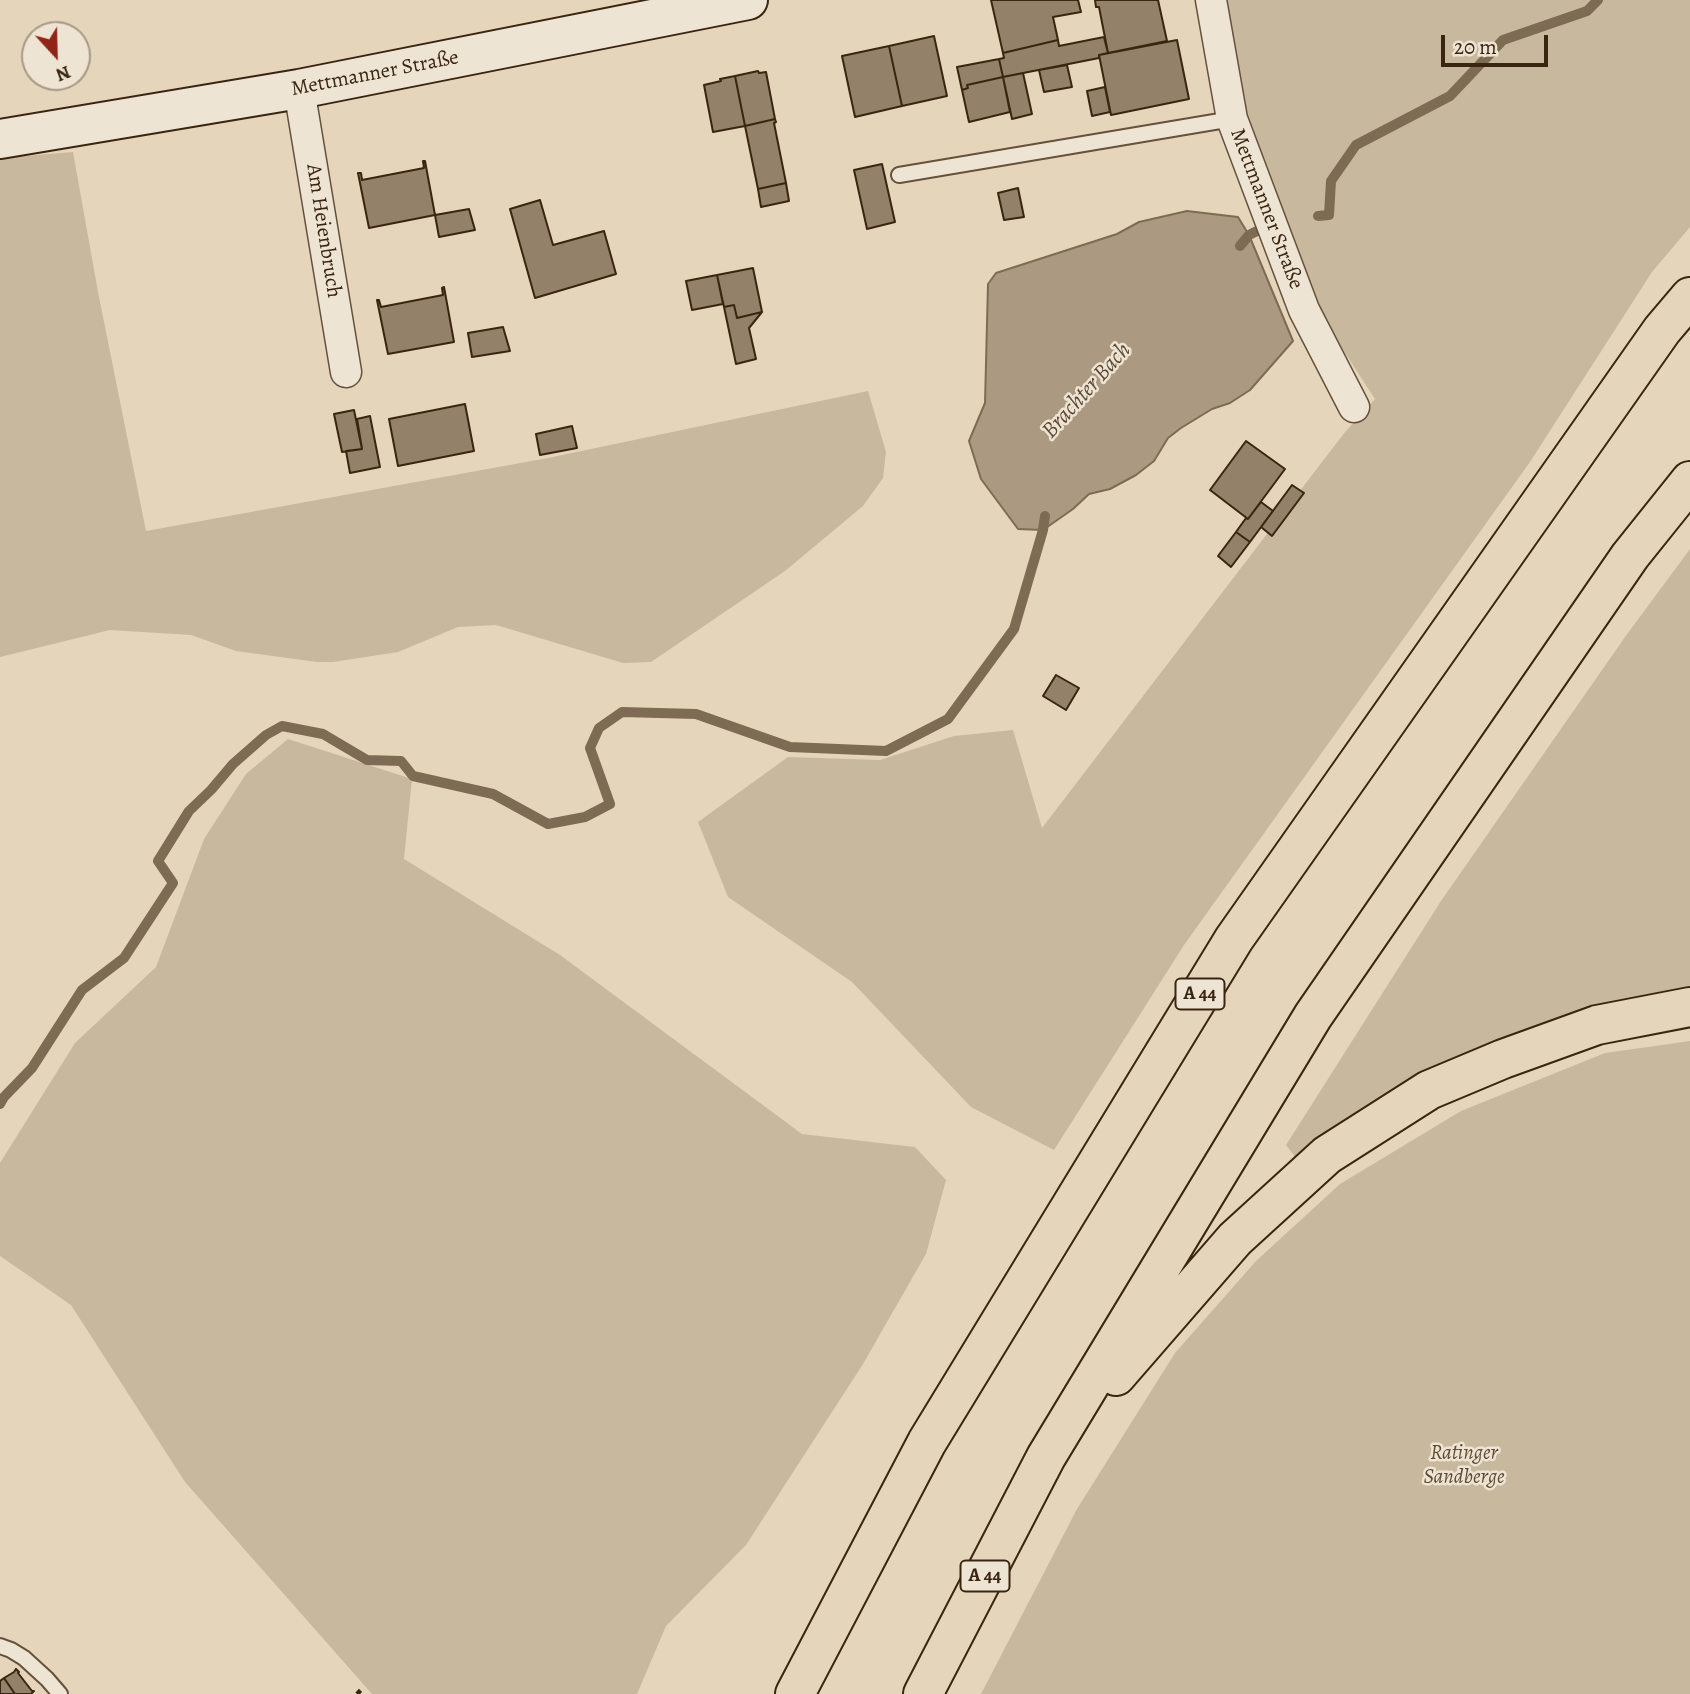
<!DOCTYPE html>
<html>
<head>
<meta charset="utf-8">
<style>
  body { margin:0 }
  #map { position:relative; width:1690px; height:1694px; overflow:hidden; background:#e5d6bb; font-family:Alegreya,serif }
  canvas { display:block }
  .north { position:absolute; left:21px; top:21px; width:70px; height:70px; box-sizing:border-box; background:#eee4d3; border:2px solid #a69885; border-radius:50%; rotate:158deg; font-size:19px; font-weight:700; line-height:28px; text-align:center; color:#3a2511 }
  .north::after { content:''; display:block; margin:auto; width:24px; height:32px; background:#8f2418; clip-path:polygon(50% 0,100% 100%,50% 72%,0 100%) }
  .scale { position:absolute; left:1441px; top:35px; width:107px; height:32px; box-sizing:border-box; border:4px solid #3a2511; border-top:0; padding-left:9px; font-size:21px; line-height:24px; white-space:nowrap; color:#3a2511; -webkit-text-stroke:5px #eee4d3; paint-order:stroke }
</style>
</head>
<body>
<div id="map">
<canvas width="1690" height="1694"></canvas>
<div class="north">N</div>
<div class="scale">20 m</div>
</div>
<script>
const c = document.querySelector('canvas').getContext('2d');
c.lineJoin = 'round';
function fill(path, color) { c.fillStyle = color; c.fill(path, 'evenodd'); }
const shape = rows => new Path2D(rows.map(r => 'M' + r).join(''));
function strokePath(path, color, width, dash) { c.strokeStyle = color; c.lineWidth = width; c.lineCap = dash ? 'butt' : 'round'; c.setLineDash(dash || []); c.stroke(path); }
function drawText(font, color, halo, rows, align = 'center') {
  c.font = font + ' Alegreya,serif'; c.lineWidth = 5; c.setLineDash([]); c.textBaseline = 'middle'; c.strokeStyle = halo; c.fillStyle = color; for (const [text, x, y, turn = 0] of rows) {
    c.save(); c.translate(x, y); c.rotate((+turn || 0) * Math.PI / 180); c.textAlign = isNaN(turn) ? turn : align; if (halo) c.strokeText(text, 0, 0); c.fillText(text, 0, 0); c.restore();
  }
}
const green = shape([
  [1226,0,1690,0,1690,227,1652,272,1530,462,1184,945,1054,1150,971,1107,852,982,728,897,698,822,788,757,880,760,954,736,1013,730,1042,828,1345,432,1375,399,1319,313,1241,116],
  [73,152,98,292,146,531,548,458,868,391,886,452,883,478,863,506,785,571,651,662,623,663,496,625,458,627,398,652,333,662,317,662,236,651,191,635,110,630,0,657,0,158],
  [1690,549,1690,994,1299,1162,1286,1145,1441,901,1625,637],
  [288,739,412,779,404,859,560,955,802,1134,915,1147,946,1180,926,1254,863,1364,746,1545,666,1626,637,1694,372,1694,185,1482,71,1305,0,1256,0,1163,75,1043,156,967,204,839,246,774],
  [1690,1041,1690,1694,981,1694,1077,1509,1175,1353,1256,1261,1340,1184,1461,1111,1605,1053]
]);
const water = shape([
  [1187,211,1238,217,1249,235,1293,341,1250,390,1230,403,1212,409,1181,428,1168,438,1154,461,1136,475,1110,489,1089,494,1073,509,1043,530,1018,529,981,479,969,441,985,403,988,284,996,273,1117,234,1139,222,1187,211]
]);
const stream = shape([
  [1318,216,1329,215,1331,181,1356,145,1450,96,1503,40,1587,11,1598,0],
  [1240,246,1249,235,1257,231],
  [0,1104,4,1097,32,1068,82,990,124,958,173,883,158,861,189,811,211,790,233,764,266,735,282,726,323,734,367,760,401,761,413,776,493,794,548,824,585,817,610,804,590,748,599,728,622,712,696,714,790,747,886,751,948,719,1014,629,1043,530,1045,516]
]);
const building = shape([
  [991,0,1078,0,1081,12,1053,17,1058,40,1003,53,991,0],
  [1095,0,1158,0,1167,41,1108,53,1099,7,1096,7,1095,0],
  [934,36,947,96,902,106,889,46,934,36],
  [1104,37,1108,53,1099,55,1099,58,1003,77,999,59,1004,58,1003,53,1058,40,1059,46,1104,37],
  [1177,40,1189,99,1111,115,1099,55,1177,40],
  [889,46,902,106,855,117,842,56,889,46],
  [999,59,1003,77,967,85,968,88,962,90,957,67,999,59],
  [1067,65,1072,87,1044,92,1039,70,1067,65],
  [758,71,759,73,766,72,775,119,745,126,735,76,758,71],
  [1023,73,1032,114,1012,119,1003,77,1023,73],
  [735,76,745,126,713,132,704,85,721,81,720,79,735,76],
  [1003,77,1010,112,969,122,962,90,968,88,967,85,1003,77],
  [1105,87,1110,112,1092,116,1087,91,1105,87],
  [775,119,776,122,774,123,786,183,758,189,745,126,775,119],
  [423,161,425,161,435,215,369,228,358,173,361,173,362,180,424,168,423,161],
  [882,164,895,222,867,229,854,170,882,164],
  [786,183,789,201,761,207,758,189,786,183],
  [1018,188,1024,217,1004,220,998,193,1018,188],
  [540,200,553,245,604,231,616,274,535,298,510,209,540,200],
  [469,209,475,230,439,237,435,215,469,209],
  [753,268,762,312,737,318,734,305,724,307,717,275,753,268],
  [717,275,723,304,692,310,686,281,717,275],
  [444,287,454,342,388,354,377,300,379,300,381,307,443,295,442,288,444,287],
  [734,305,737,318,762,312,749,328,756,359,736,364,724,307,734,305],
  [503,327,510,351,472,357,468,333,503,327],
  [465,404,474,451,398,466,389,419,465,404],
  [354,410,362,449,342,452,334,414,354,410],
  [370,416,380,467,350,473,346,451,362,449,357,419,370,416],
  [572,426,577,448,540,455,536,434,572,426],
  [1246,441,1285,469,1248,519,1210,490,1246,441],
  [1292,485,1304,493,1272,536,1261,527,1292,485],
  [1261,502,1273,511,1250,542,1236,532,1246,518,1248,519,1261,502],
  [1236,532,1250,542,1231,567,1218,556,1236,532],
  [1056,675,1079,688,1066,710,1043,696,1056,675],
  [16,1669,19,1672,18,1673,32,1691,34,1691,31,1694,15,1694,4,1678,14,1672,16,1669],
  [4,1678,15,1694,0,1694,0,1681,4,1678]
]);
const path = shape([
  [357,1694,363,1688]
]);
const service = shape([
  [899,175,1232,119],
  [0,1646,11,1650,24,1658,47,1679,60,1694]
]);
const minor = shape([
  [1211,0,1232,119,1304,310,1354,407],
  [299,89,346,372]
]);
const secondary = shape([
  [0,139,299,89,748,0]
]);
const motorway = shape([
  [1116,1376,1235,1239,1327,1155,1429,1090,1503,1059,1597,1025,1690,1007],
  [795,1694,927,1442,1234,939,1662,330,1690,297],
  [923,1694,1046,1457,1313,1016,1630,556,1690,481]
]);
const shields = [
  [1200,994,49],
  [985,1576,49]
];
const shieldNames = [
  ["A 44",1200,994],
  ["A 44",985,1576]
];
const streetNames = [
  ["Mettmanner Straße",375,74,-11],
  ["Mettmanner Straße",1266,209,69],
  ["Am Heienbruch",323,231,81]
];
const parkNames = [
  ["Ratinger",1464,1454],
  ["Sandberge",1464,1478]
];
const waterNames = [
  ["Brachter Bach",1087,391,-48]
];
fill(green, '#c8b89e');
fill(water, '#ab9a81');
strokePath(water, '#7e6b54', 2);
strokePath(stream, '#7e6b54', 10);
fill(building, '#938169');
strokePath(building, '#3a2511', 2);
strokePath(service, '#65513c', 18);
strokePath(minor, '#65513c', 33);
strokePath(secondary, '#3a2511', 42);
strokePath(motorway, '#3a2511', 42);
strokePath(path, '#3a2511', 4.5, [5, 3.5]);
strokePath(service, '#eee4d3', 14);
strokePath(minor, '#eee4d3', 30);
strokePath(secondary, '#eee4d3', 38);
strokePath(motorway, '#e5d6bb', 38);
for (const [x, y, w] of shields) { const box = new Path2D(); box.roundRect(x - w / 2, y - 15.5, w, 31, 5); c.fillStyle = '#eee4d3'; c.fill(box); strokePath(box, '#3a2511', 2); }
drawText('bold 19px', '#3a2511', null, shieldNames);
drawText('21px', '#3a2511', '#eee4d3', streetNames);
drawText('italic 21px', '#5e4a34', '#eee4d3', parkNames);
drawText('italic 23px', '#5c4833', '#eee4d3', waterNames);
</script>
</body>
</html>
